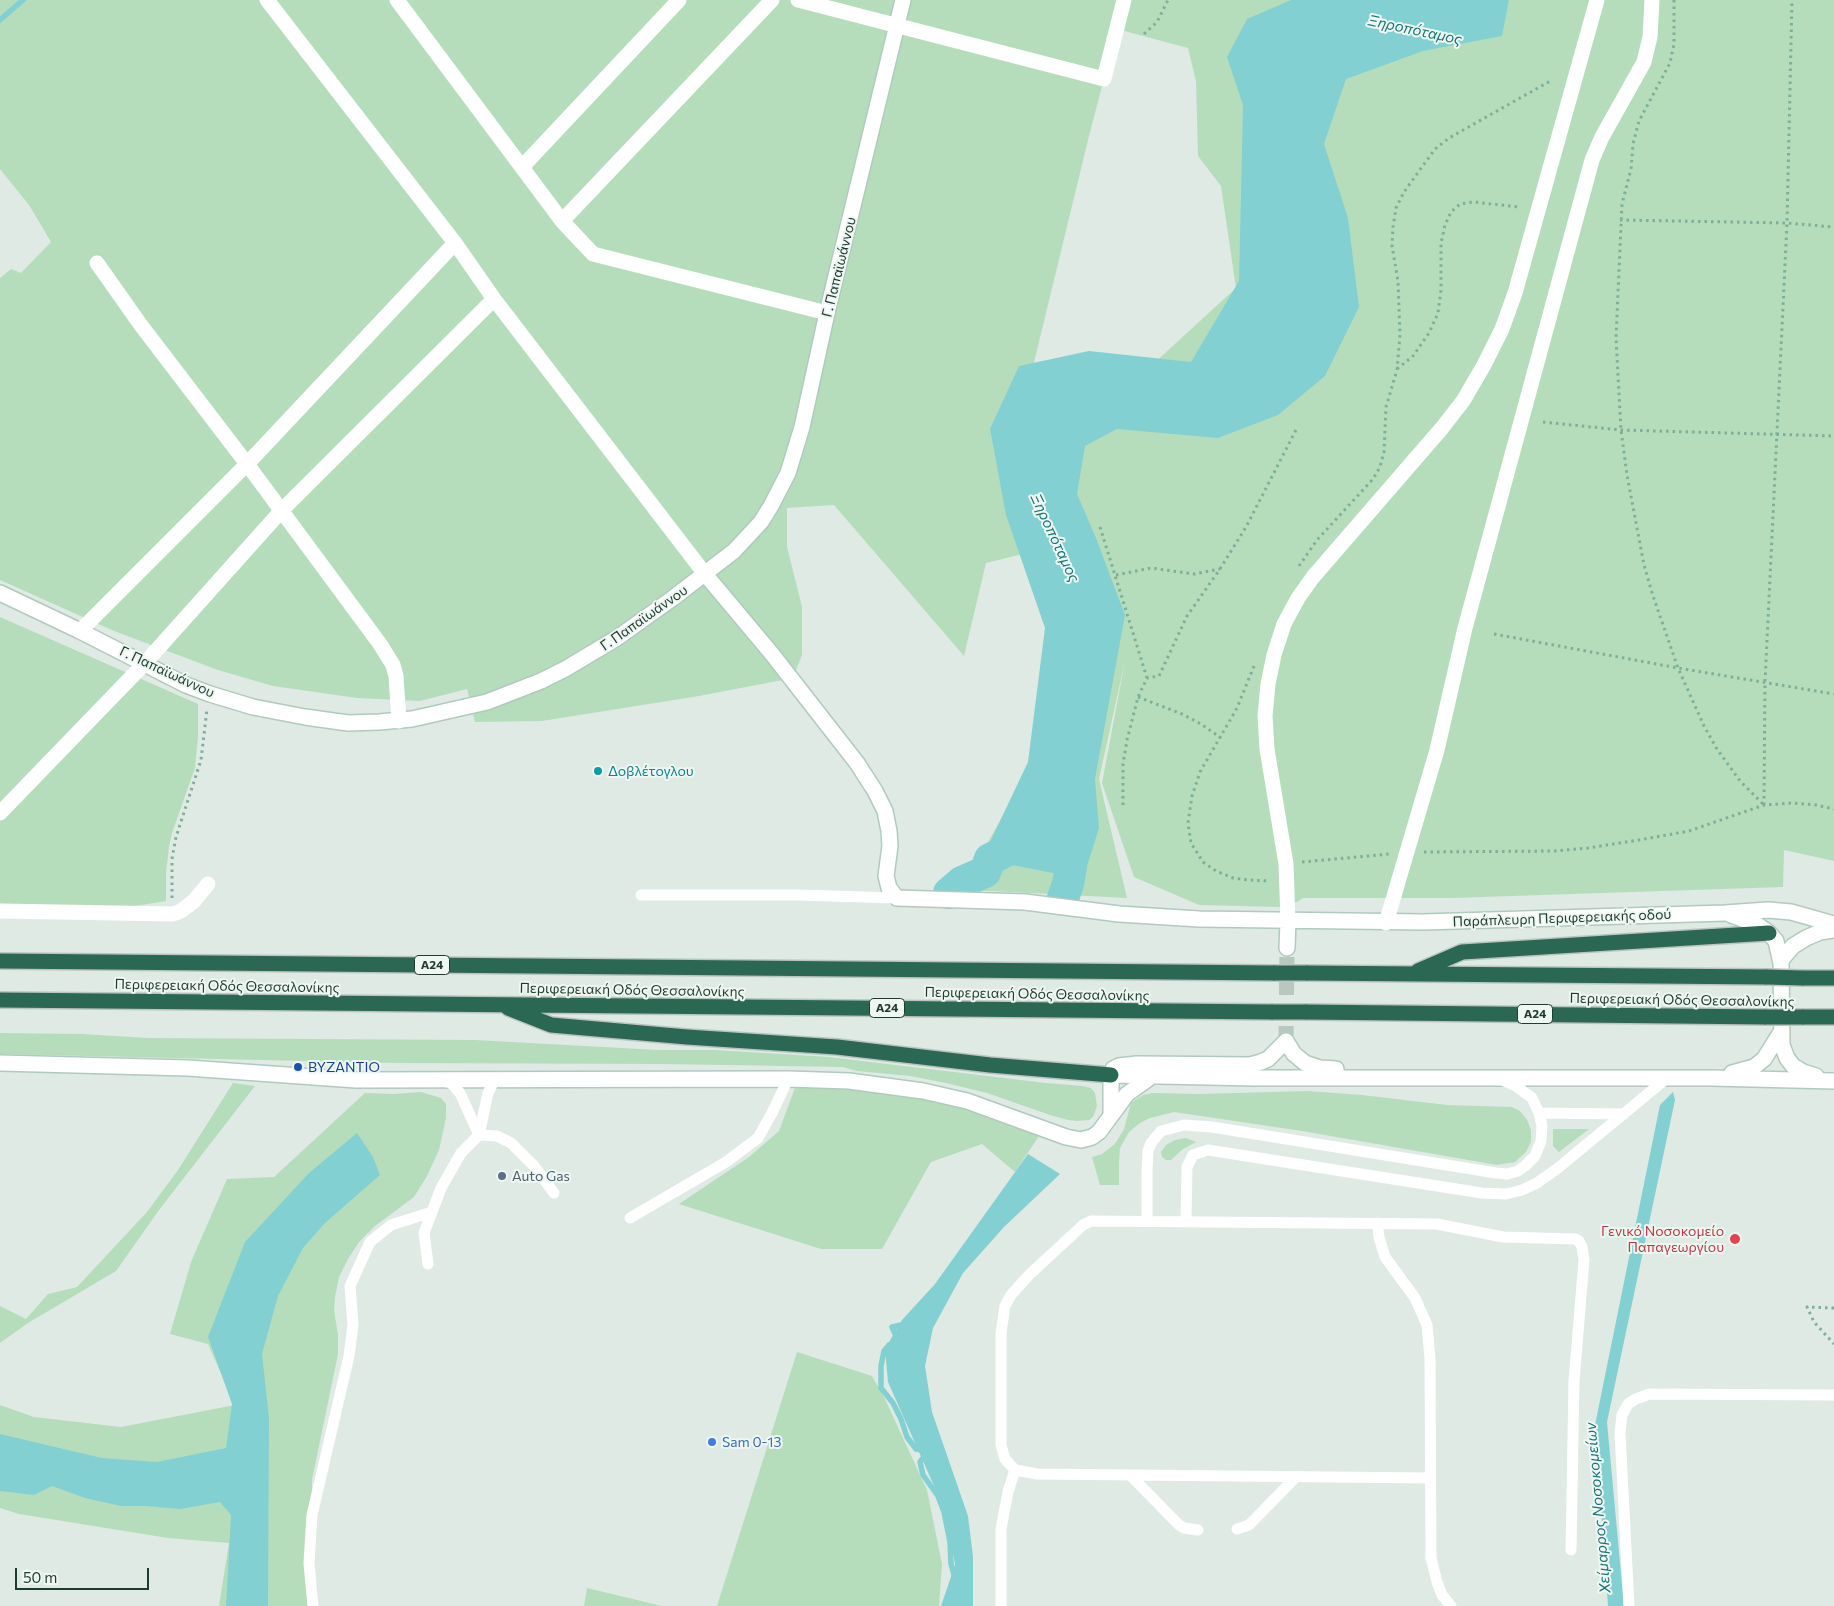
<!DOCTYPE html>
<html>
<head>
<meta charset="utf-8">
<style>
  body { margin:0 }
  #map { position:relative; width:1834px; height:1606px; overflow:hidden; background:#deeae3; font-family:Commissioner,sans-serif }
  canvas { display:block }
  .scale { position:absolute; left:15px; top:1568px; width:134px; height:22px; box-sizing:border-box; border:2px solid #1f3a2f; border-top:0; padding-left:6px; font-size:15px; line-height:18px; white-space:nowrap; color:#1f3a2f; -webkit-text-stroke:4px #eef7f2; paint-order:stroke }
</style>
</head>
<body>
<div id="map">
<canvas width="1834" height="1606"></canvas>
<div class="scale">50 m</div>
</div>
<script>
const c = document.querySelector('canvas').getContext('2d');
c.lineJoin = 'round';
function fill(path, color) { c.fillStyle = color; c.fill(path, 'evenodd'); }
const shape = rows => new Path2D(rows.map(r => 'M' + r).join(''));
function strokePath(path, color, width, dash) { c.strokeStyle = color; c.lineWidth = width; c.lineCap = dash ? 'butt' : 'round'; c.setLineDash(dash || []); c.stroke(path); }
function drawText(font, color, halo, rows, align = 'center') {
  c.font = font + ' Commissioner,sans-serif'; c.lineWidth = 4; c.setLineDash([]); c.textBaseline = 'middle'; c.strokeStyle = halo; c.fillStyle = color; for (const [text, x, y, turn = 0] of rows) {
    c.save(); c.translate(x, y); c.rotate((+turn || 0) * Math.PI / 180); c.textAlign = isNaN(turn) ? turn : align; if (halo) c.strokeText(text, 0, 0); c.fillText(text, 0, 0); c.restore();
  }
}
const green = shape([
  [0,0,1834,0,1834,861,1784,850,1783,887,1452,898,1303,898,1297,902,1279,907,1199,905,1134,877,1102,783,1125,661,1099,779,1127,898,950,889,982,853,1069,697,1051,547,986,563,964,656,834,505,787,508,787,547,802,607,802,655,793,678,699,696,542,721,475,722,467,689,420,701,357,698,273,686,218,670,114,631,0,580,0,278,11,269,21,273,51,242,29,205,0,169],
  [1117,29,1188,48,1196,81,1198,156,1221,186,1236,288,1152,365,1028,387,1089,136],
  [0,617,198,704,198,737,195,768,172,833,169,847,166,873,166,901,129,907,0,906],
  [0,1033,82,1034,148,1038,475,1040,658,1050,716,1050,829,1057,1046,1083,1083,1086,1091,1088,1095,1093,1097,1106,1093,1117,1089,1120,1077,1121,1068,1120,1050,1115,987,1093,946,1083,910,1076,857,1071,843,1067,663,1064,395,1063,0,1054],
  [233,1083,255,1086,159,1210,116,1271,28,1323,0,1343,0,1306,26,1319,48,1294,77,1287,147,1212,178,1170],
  [796,1085,881,1091,944,1101,990,1113,1039,1136,1015,1172,982,1144,931,1162,882,1249,821,1249,679,1204,749,1157,779,1131],
  [1308,1091,1362,1095,1447,1105,1512,1107,1520,1111,1527,1120,1531,1130,1531,1142,1526,1152,1515,1162,1497,1165,1302,1131,1174,1112,1150,1118,1140,1123,1129,1132,1120,1148,1119,1163,1119,1185,1100,1185,1092,1157,1102,1154,1115,1144,1124,1129,1131,1103,1143,1095,1152,1093,1199,1094],
  [421,1092,441,1098,446,1104,446,1118,439,1150,427,1176,414,1197,375,1226,359,1242,348,1259,339,1277,335,1297,334,1310,338,1335,338,1354,312,1480,312,1606,219,1606,229,1543,168,1538,19,1514,0,1508,0,1405,34,1417,121,1427,235,1405,208,1344,170,1334,191,1262,227,1179,274,1177,365,1093,394,1094],
  [1553,1129,1589,1129,1559,1152,1553,1146],
  [1186,1138,1196,1142,1183,1149,1171,1160,1166,1160,1162,1157,1161,1152,1166,1145,1175,1140],
  [797,1352,872,1376,885,1399,927,1490,942,1564,939,1606,717,1606],
  [587,1588,662,1606,584,1606]
]);
const water = shape([
  [1291,0,1509,0,1502,36,1423,51,1346,79,1324,144,1348,218,1359,307,1325,376,1278,415,1218,438,1117,429,1085,446,1077,494,1096,538,1125,615,1095,779,1099,828,1083,879,982,859,1028,762,1045,628,1006,515,990,429,1019,366,1089,351,1191,362,1239,281,1243,105,1227,57,1247,19],
  [1673,1092,1675,1100,1607,1422,1624,1606,1608,1606,1595,1425,1660,1105],
  [357,1133,373,1157,380,1175,325,1223,303,1248,278,1296,262,1354,269,1418,268,1606,226,1606,231,1515,220,1502,180,1509,146,1506,121,1506,85,1498,52,1486,34,1495,0,1491,0,1434,102,1458,157,1462,226,1448,232,1404,208,1337,245,1242,309,1173],
  [1028,1154,1060,1174,1004,1227,963,1273,933,1328,925,1366,932,1412,968,1516,973,1557,973,1606,941,1606,955,1565,946,1513,888,1382,885,1349,902,1320,935,1284]
]);
const stream = shape([
  [0,20,23,0],
  [895,1338,896,1336,892,1327,906,1324],
  [889,1345,884,1351,881,1366,881,1388,893,1403,901,1419,907,1437,916,1449,923,1450],
  [926,1454,920,1462,923,1475,938,1496,944,1512,950,1542,951,1564,955,1578]
]);
const river = shape([
  [1043,850,1062,854,1071,867,1068,884,1063,898],
  [949,893,962,882,985,872,990,859,1008,850,1019,834]
]);
const secondaryTunnel = shape([
  [1286,1041,1287,948]
]);
const path = shape([
  [1674,0,1674,44,1670,63,1639,121,1633,144,1631,169,1622,204,1616,338,1621,430,1627,475,1644,565,1653,596,1678,668,1704,726,1717,749,1740,781,1764,805],
  [1144,34,1157,22,1168,0],
  [1620,220,1787,223,1834,227],
  [1397,369,1413,356,1429,333,1438,313,1441,290,1441,243,1445,225,1451,212,1460,204,1473,202,1520,207],
  [1543,422,1621,430,1834,436],
  [1100,527,1147,678],
  [1299,566,1317,540,1373,479,1380,467,1384,452,1386,407,1397,370,1400,335,1398,281,1392,246,1393,227,1396,208,1404,192,1435,149,1449,138,1552,80],
  [1116,575,1151,568,1194,574,1220,569],
  [1494,634,1678,668,1834,694],
  [1254,666,1237,708,1200,772,1192,796,1188,823,1191,843,1203,862,1216,871,1233,878,1248,880,1270,881],
  [1138,697,1182,714,1201,724,1221,738],
  [1123,805,1123,764,1127,740,1138,697,1147,678,1159,676,1187,616,1220,569,1246,527,1297,428],
  [1764,805,1765,682,1787,223,1792,0],
  [1424,852,1555,851,1588,848,1639,840,1689,831,1764,805,1791,803,1816,805,1834,809],
  [1302,862,1390,854],
  [172,898,172,859,176,837,201,760,207,709],
  [1834,1308,1807,1307,1814,1322,1834,1344]
]);
const lane = shape([
  [641,895,799,895,897,898],
  [442,1081,451,1083,460,1093,479,1135],
  [1539,1113,1624,1114],
  [479,1135,497,1136,511,1143,534,1166,554,1193],
  [630,1218,726,1162,758,1138,773,1111,788,1079],
  [1147,1221,1147,1171,1148,1151,1151,1143,1161,1131,1184,1125,1212,1127,1496,1173,1507,1174,1518,1171,1526,1165,1535,1156,1541,1141,1542,1126,1539,1113,1532,1098,1516,1086,1502,1080],
  [1186,1221,1187,1167,1193,1155,1208,1150,1482,1193,1506,1194,1522,1190,1537,1183,1558,1168,1667,1078],
  [1377,1223,1379,1237,1385,1257,1415,1298,1427,1325,1430,1359,1431,1558,1437,1582,1442,1595,1451,1606],
  [428,1264,424,1233,441,1188,461,1153,479,1135,488,1093,493,1083,500,1079],
  [1130,1475,1179,1525,1184,1528,1198,1530],
  [1430,1478,1037,1474,1015,1470,1005,1459,1001,1445,1001,1333,1005,1306,1011,1295,1029,1275,1083,1225,1091,1221,1437,1224,1503,1237,1575,1239,1579,1241,1582,1247,1584,1260,1574,1381,1571,1550],
  [1237,1529,1249,1525,1296,1477],
  [313,1606,309,1563,312,1515,349,1356,353,1325,350,1286,370,1242,391,1225,432,1212],
  [1001,1606,1001,1529,1008,1492,1015,1470],
  [1629,1606,1620,1433,1622,1415,1628,1404,1636,1399,1649,1394,1834,1395]
]);
const street = shape([
  [267,0,455,243,494,299,705,574],
  [397,0,562,221,593,254,827,313],
  [798,0,1104,79,1124,0],
  [522,167,679,0],
  [562,221,772,0],
  [97,263,140,324,247,464,380,644,393,665,396,676,399,721],
  [80,631,247,464,455,243],
  [0,813,145,663,282,510,494,299],
  [0,911,173,914,181,911,194,901,208,884],
  [1288,921,1286,864,1267,749,1265,716,1268,684,1274,655,1284,624,1298,598,1313,577,1442,428,1463,401,1484,365,1502,329,1515,293,1597,0],
  [1386,923,1437,750,1465,628,1592,160,1602,137,1644,62,1650,37,1652,0]
]);
const secondary = shape([
  [705,574,772,654,857,763,875,791,885,811,889,831,890,846,886,876,889,888,897,898,1025,902,1119,914,1199,919,1423,922,1725,913,1768,910,1791,912,1834,924],
  [0,593,80,631,186,685,210,694,253,707,305,717,348,723,379,722,412,719,487,702,541,681,565,669,617,638,673,598,734,551,761,522,771,506,788,473,802,427,827,313,903,0],
  [1731,915,1756,924,1769,933,1776,941,1781,963,1782,1045,1787,1058,1793,1066,1803,1072,1816,1076],
  [1287,948,1288,921],
  [1781,960,1793,946,1806,938,1820,932,1834,930],
  [0,1063,188,1068,356,1080,788,1079,849,1081,923,1091,967,1101,1066,1137,1081,1140,1092,1137,1099,1132,1127,1094,1151,1077],
  [1732,1073,1754,1067,1764,1059,1781,1032],
  [1111,1075,1256,1078,1711,1078,1834,1081],
  [1111,1116,1111,1075,1113,1069,1119,1066,1137,1064,1250,1065,1261,1062,1268,1059,1286,1041,1294,1054,1305,1063,1320,1068,1336,1069]
]);
const highway = shape([
  [0,961,1275,973],
  [1418,971,1462,952,1769,933],
  [1306,973,1767,977],
  [1802,978,1834,978],
  [0,1000,1273,1012],
  [508,1008,551,1025,687,1037,837,1047,990,1065,1111,1075],
  [1305,1012,1766,1017],
  [1802,1017,1834,1017]
]);
const highwayBridge = shape([
  [1275,973,1306,973],
  [1767,977,1802,978],
  [1273,1012,1305,1012],
  [1766,1017,1802,1017]
]);
const markers = [
  [598,771,5,"#0f9aa8"],
  [298,1067,5,"#1a4fb4"],
  [502,1176,5,"#5c6f8a"],
  [1735,1239,6,"#e0444e"],
  [712,1442,5,"#3f7fe0"]
];
const shields = [
  [432,965,35],
  [887,1008,35],
  [1535,1014,35]
];
const shieldNames = [
  ["Α24",432,965],
  ["Α24",887,1008],
  ["Α24",1535,1014]
];
const streetNames = [
  ["Γ. Παπαϊωάννου",839,267,-76],
  ["Γ. Παπαϊωάννου",644,618,-35],
  ["Γ. Παπαϊωάννου",167,672,25],
  ["Παράπλευρη Περιφερειακής οδού",1562,918,-2],
  ["Περιφερειακή Οδός Θεσσαλονίκης",227,986,1],
  ["Περιφερειακή Οδός Θεσσαλονίκης",632,990,1],
  ["Περιφερειακή Οδός Θεσσαλονίκης",1037,994,1],
  ["Περιφερειακή Οδός Θεσσαλονίκης",1682,1000,1]
];
const cultureNames = [
  ["Δοβλέτογλου",608,771]
];
const transitNames = [
  ["ΒΥΖΑΝΤΙΟ",308,1067]
];
const serviceNames = [
  ["Auto Gas",512,1176]
];
const healthNames = [
  ["Γενικό Νοσοκομείο",1724,1231],
  ["Παπαγεωργίου",1724,1247]
];
const shopNames = [
  ["Sam 0-13",722,1442]
];
const waterNames = [
  ["Ξηροπόταμος",1415,30,12],
  ["Ξηροπόταμος",1055,538,65],
  ["Χείμαρρος Νοσοκομείων",1598,1508,-95]
];
fill(green, '#b6ddbb');
fill(water, '#83d0d2');
strokePath(stream, '#83d0d2', 5.5);
strokePath(river, '#83d0d2', 32);
strokePath(secondaryTunnel, '#b8c7bf', 15, [15, 8]);
strokePath(secondary, '#b1cabe', 18);
strokePath(highway, '#bcc4c1', 18);
strokePath(path, '#7daf99', 3, [2.5, 4]);
strokePath(lane, '#fff', 11);
strokePath(street, '#fff', 15);
strokePath(secondary, '#fff', 15);
strokePath(highway, '#2a6853', 15);
strokePath(highwayBridge, '#bcc4c1', 18, []);
strokePath(highwayBridge, '#2a6853', 15);
for (const [x, y, r, color] of markers) { const dot = new Path2D(); dot.arc(x, y, r, 0, 2 * Math.PI); c.fillStyle = color; c.fill(dot); strokePath(dot, '#eef7f2', 2); }
for (const [x, y, w] of shields) { const box = new Path2D(); box.roundRect(x - w / 2, y - 9.5, w, 19, 4); c.fillStyle = '#eef7f2'; c.fill(box); strokePath(box, '#1f3a2f', 1); }
drawText('bold 12px', '#1f3a2f', null, shieldNames);
drawText('14px', '#1f3a2f', '#eef7f2', streetNames);
drawText('14px', '#0d838f', '#eef7f2', cultureNames, 'left');
drawText('14px', '#164399', '#eef7f2', transitNames, 'left');
drawText('14px', '#4e5e75', '#eef7f2', serviceNames, 'left');
drawText('14px', '#be3a42', '#eef7f2', healthNames, 'right');
drawText('14px', '#366cbe', '#eef7f2', shopNames, 'left');
drawText('italic 15px', '#187478', '#eef7f2', waterNames);
</script>
</body>
</html>
